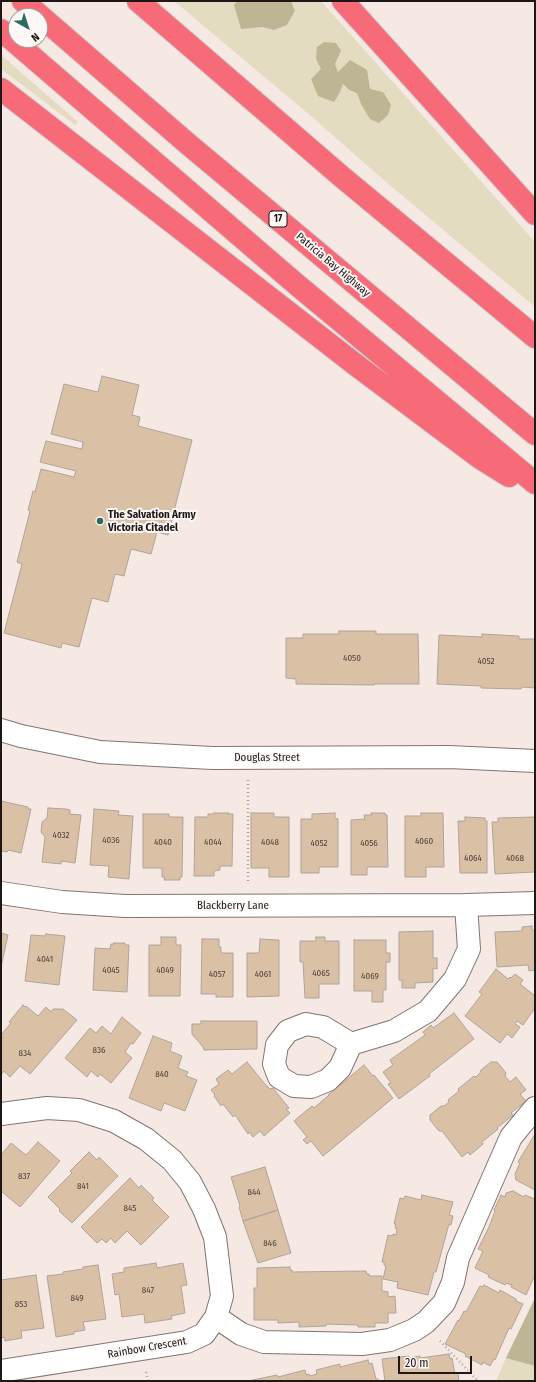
<!DOCTYPE html>
<html>
<head>
<meta charset="utf-8">
<style>
  body { margin:0 }
  #map { position:relative; width:536px; height:1382px; overflow:hidden; background:#f6e9e3; font-family:"Fira Sans Condensed",sans-serif }
  canvas { display:block }
  .frame { position:absolute; inset:0; border:2px solid #1d1816; pointer-events:none }
  .north { position:absolute; left:8px; top:8px; width:40px; height:40px; box-sizing:border-box; background:#fdf8f6; border:1px solid #a39e9c; border-radius:50%; rotate:141deg; font-size:11px; font-weight:700; line-height:16px; text-align:center; color:#1d1816 }
  .north::after { content:''; display:block; margin:auto; width:14px; height:18px; background:#2a6c5d; clip-path:polygon(50% 0,100% 100%,50% 72%,0 100%) }
  .scale { position:absolute; left:398px; top:1356px; width:74px; height:18px; box-sizing:border-box; border:2px solid #1d1816; border-top:0; padding-left:5px; font-size:12px; line-height:14px; white-space:nowrap; color:#1d1816; -webkit-text-stroke:3px #fdf8f6; paint-order:stroke }
</style>
</head>
<body>
<div id="map">
<canvas width="536" height="1382"></canvas>
<div class="frame"></div>
<div class="north">N</div>
<div class="scale">20 m</div>
</div>
<script>
const c = document.querySelector('canvas').getContext('2d');
c.lineJoin = 'round';
function fill(path, color) { c.fillStyle = color; c.fill(path, 'evenodd'); }
const shape = rows => new Path2D(rows.map(r => 'M' + r).join(''));
function strokePath(path, color, width, dash) { c.strokeStyle = color; c.lineWidth = width; c.lineCap = dash ? 'butt' : 'round'; c.setLineDash(dash || []); c.stroke(path); }
function drawText(font, color, halo, rows, align = 'center') {
  c.font = font + ' "Fira Sans Condensed",sans-serif'; c.lineWidth = 4; c.setLineDash([]); c.textBaseline = 'middle'; c.strokeStyle = halo; c.fillStyle = color; for (const [text, x, y, turn = 0] of rows) {
    c.save(); c.translate(x, y); c.rotate((+turn || 0) * Math.PI / 180); c.textAlign = isNaN(turn) ? turn : align; if (halo) c.strokeText(text, 0, 0); c.fillText(text, 0, 0); c.restore();
  }
}
const green = shape([
  [174,1,237,1,234,5,241,28,262,27,274,30,287,25,295,12,291,1,321,1,535,242,535,307,379,176,312,117],
  [341,51,335,64,338,72,370,89,383,92,361,104,357,93,349,90,342,84,340,92,322,69,316,59],
  [1,55,78,122,75,125,1,69],
  [535,1298,535,1381,496,1381,506,1358]
]);
const forest = shape([
  [237,1,291,1,295,11,287,25,274,30,262,27,241,29,234,5],
  [324,42,336,43,341,51,335,64,338,72,350,60,367,70,370,89,383,92,391,105,388,115,379,123,370,119,361,104,357,93,349,90,343,84,340,92,334,102,318,96,311,79,321,69,316,59,317,47],
  [535,1298,535,1366,506,1358]
]);
const building = shape([
  [102,376,139,385,132,415,140,417,138,426,192,440,168,535,157,532,151,554,131,549,124,576,115,574,108,602,92,598,79,647,62,643,61,648,4,633,22,564,17,562,30,511,28,510,33,491,35,492,41,469,74,477,76,471,40,462,46,441,82,449,83,442,51,434,64,384,98,392,102,376],
  [339,631,376,631,376,634,418,634,419,684,374,684,374,685,296,684,296,679,286,678,286,638,303,638,303,634,339,634,339,631],
  [482,634,519,636,519,639,535,639,535,688,522,687,521,689,481,688,481,686,437,684,439,635,482,637,482,634],
  [1,801,28,807,28,809,31,809,21,853,8,850,7,852,1,851,1,801],
  [48,808,66,809,70,810,70,814,81,815,75,863,61,861,61,864,42,862,45,837,41,832,42,822,47,818,48,808],
  [94,809,119,811,118,815,133,816,129,879,108,877,109,866,90,865,94,809],
  [214,813,229,813,228,814,233,814,232,866,220,866,220,870,214,871,214,876,194,876,195,817,208,817,208,814,213,814,214,813],
  [251,813,274,813,274,817,289,817,289,877,269,877,269,868,251,868,251,813],
  [335,813,335,818,338,819,338,867,319,867,319,873,301,873,301,819,312,819,312,814,335,813],
  [371,813,385,813,385,815,387,815,388,867,367,867,367,875,351,875,351,820,365,819,364,815,372,815,371,813],
  [421,813,443,813,444,867,426,867,426,877,405,877,405,816,421,816,421,813],
  [143,814,169,814,169,817,183,817,182,877,180,877,180,880,164,880,165,877,162,877,162,868,143,868,143,814],
  [465,817,485,818,485,820,487,821,487,873,460,873,458,821,465,821,465,817],
  [535,817,535,872,495,874,492,822,498,822,498,818,535,817],
  [532,926,532,930,535,930,535,970,529,971,528,965,497,967,495,932,522,931,522,927,532,926],
  [433,931,433,958,437,958,437,969,433,968,433,982,415,983,415,988,402,988,402,980,399,980,399,932,433,931],
  [1,933,8,935,1,967,1,933],
  [46,934,65,936,59,985,25,981,31,935,45,936,46,934],
  [161,937,176,937,176,945,181,945,180,996,149,996,149,945,161,945,161,937],
  [316,937,325,937,325,941,339,941,339,984,319,984,319,998,305,998,303,962,300,962,300,941,316,941,316,937],
  [202,939,219,939,219,947,221,947,221,953,233,953,233,997,216,997,216,994,201,994,202,939],
  [260,939,279,940,279,996,247,997,247,953,259,953,260,939],
  [354,940,386,940,386,953,390,953,390,962,386,962,386,990,383,990,383,1002,372,1002,372,991,354,991,354,940],
  [114,943,125,943,125,945,129,945,127,992,93,990,95,948,110,949,111,944,114,944,114,943],
  [496,969,508,979,510,977,511,978,515,974,523,980,520,984,535,996,535,1008,523,1025,517,1021,515,1024,520,1027,512,1038,507,1034,500,1043,465,1016,482,994,479,992,496,969],
  [23,1005,25,1007,26,1006,38,1016,46,1007,51,1012,53,1009,63,1009,77,1020,30,1074,20,1066,10,1077,4,1071,1,1075,1,1040,3,1038,1,1035,11,1023,9,1022,23,1005],
  [454,1013,474,1039,429,1074,430,1076,399,1099,388,1084,391,1083,383,1072,393,1065,390,1060,425,1035,423,1032,431,1025,433,1028,454,1013],
  [122,1017,141,1033,133,1044,131,1043,125,1052,132,1058,111,1083,100,1074,98,1077,91,1071,87,1077,65,1058,90,1028,96,1033,102,1026,111,1034,122,1017],
  [201,1021,257,1021,257,1049,204,1050,203,1047,192,1034,192,1024,201,1024,201,1021],
  [153,1036,172,1043,170,1051,182,1056,178,1068,188,1072,186,1076,197,1080,185,1111,164,1103,161,1111,129,1098,153,1036],
  [247,1062,264,1083,270,1089,273,1088,289,1108,286,1109,290,1113,264,1136,260,1131,253,1137,249,1132,248,1134,235,1115,233,1117,223,1104,221,1106,214,1096,215,1095,211,1090,219,1084,216,1079,228,1070,232,1074,247,1062],
  [491,1062,497,1062,506,1073,505,1076,510,1082,516,1077,526,1090,520,1094,526,1101,511,1113,513,1115,497,1128,498,1129,482,1142,483,1144,470,1155,468,1152,462,1157,442,1131,439,1131,430,1120,430,1115,441,1106,444,1106,449,1102,448,1100,459,1091,458,1089,474,1076,476,1077,480,1073,481,1070,491,1062],
  [364,1065,373,1076,374,1075,393,1098,323,1156,311,1141,307,1144,303,1140,307,1137,294,1121,312,1106,314,1108,329,1095,328,1095,364,1065],
  [535,1134,535,1190,516,1180,515,1174,520,1163,518,1162,535,1134],
  [38,1142,60,1161,20,1207,1,1191,1,1155,11,1143,26,1155,38,1142],
  [89,1152,97,1160,99,1157,118,1176,72,1223,59,1211,60,1209,48,1197,72,1173,70,1171,89,1152],
  [265,1167,278,1210,243,1221,239,1207,240,1206,231,1177,265,1167],
  [130,1178,139,1188,141,1185,154,1198,152,1200,169,1217,141,1245,127,1231,115,1243,111,1238,106,1243,102,1239,97,1243,81,1227,130,1178],
  [513,1191,524,1197,525,1195,535,1199,535,1275,526,1295,511,1287,512,1285,506,1283,505,1285,488,1277,489,1275,475,1268,483,1251,478,1249,489,1227,495,1211,494,1210,501,1195,505,1197,506,1193,513,1191],
  [422,1195,453,1202,449,1215,453,1216,451,1225,449,1224,436,1272,434,1272,428,1295,397,1288,398,1282,383,1279,386,1266,384,1265,384,1262,382,1262,388,1235,393,1236,393,1234,396,1235,397,1228,395,1228,396,1224,394,1224,400,1198,404,1199,405,1196,421,1200,422,1195],
  [278,1210,291,1253,258,1263,243,1221,278,1210],
  [156,1263,157,1268,183,1263,187,1285,181,1286,185,1313,171,1316,172,1319,145,1323,144,1314,122,1317,119,1294,115,1295,112,1274,124,1272,124,1268,156,1263],
  [98,1265,106,1319,83,1322,85,1330,74,1332,74,1334,56,1337,47,1276,63,1274,63,1272,83,1269,83,1267,98,1265],
  [290,1267,290,1270,292,1270,292,1272,366,1271,367,1274,369,1274,369,1276,382,1276,382,1291,388,1292,388,1297,395,1296,396,1313,388,1313,388,1323,375,1323,375,1327,358,1327,358,1325,326,1324,326,1326,299,1327,299,1322,278,1323,278,1320,254,1320,254,1288,257,1288,257,1268,290,1267],
  [36,1275,44,1328,21,1331,22,1338,5,1341,4,1337,1,1338,1,1280,36,1275],
  [484,1285,499,1293,500,1290,516,1299,516,1301,523,1304,511,1329,509,1328,495,1360,494,1359,490,1366,483,1362,482,1365,465,1356,466,1354,445,1344,458,1320,459,1321,464,1311,466,1312,480,1286,483,1287,484,1285],
  [449,1354,450,1359,452,1358,455,1374,458,1373,459,1381,385,1381,382,1359,409,1356,409,1358,420,1356,420,1358,449,1354],
  [368,1360,369,1364,372,1363,376,1379,378,1379,379,1381,248,1381,277,1375,278,1377,305,1370,306,1375,309,1374,310,1376,317,1374,316,1370,340,1364,340,1367,368,1360]
]);
const path = shape([
  [248,780,248,883],
  [440,1341,478,1381],
  [146,1372,148,1381]
]);
const minor = shape([
  [1,730,21,736,100,752,212,758,449,757,535,761],
  [1,893,62,902,125,906,466,905,535,903],
  [351,1044,340,1068,328,1080,311,1087,294,1086,279,1077,274,1064,277,1045,288,1031,306,1024,323,1027,351,1044,394,1031,428,1011,455,979,469,949,466,905],
  [1,1114,47,1108,79,1110,114,1121,146,1139,172,1160,190,1182,204,1209,215,1237,222,1296,216,1317,204,1334,187,1342,1,1371],
  [216,1317,241,1334,264,1342,362,1344,390,1340,414,1330,426,1322,444,1303,453,1282,458,1258,511,1137,535,1108]
]);
const highway = shape([
  [23,1,188,144,535,434],
  [138,1,342,177,535,337],
  [343,1,535,214],
  [1,30,296,284,535,483],
  [1,89,356,365,480,458,509,476]
]);
const markers = [
  [100,521,4,"#2a6c5d"]
];
const numberNames = [
  ["4050",352,658],
  ["4052",486,661],
  ["4032",61,835],
  ["4036",111,840],
  ["4060",424,841],
  ["4040",163,842],
  ["4044",213,842],
  ["4048",270,842],
  ["4052",319,843],
  ["4056",369,843],
  ["4064",473,858],
  ["4068",515,858],
  ["4041",45,959],
  ["4045",111,970],
  ["4049",165,970],
  ["4065",321,973],
  ["4057",217,974],
  ["4061",263,974],
  ["4069",370,976],
  ["836",99,1050],
  ["834",25,1053],
  ["840",162,1074],
  ["837",24,1176],
  ["841",83,1186],
  ["844",254,1192],
  ["845",130,1208],
  ["846",270,1243],
  ["847",148,1290],
  ["849",77,1298],
  ["853",21,1304]
];
const shields = [
  [278,219,18]
];
const shieldNames = [
  ["17",278,219]
];
const streetNames = [
  ["Patricia Bay Highway",333,265,40],
  ["Douglas Street",267,758],
  ["Blackberry Lane",233,906],
  ["Rainbow Crescent",147,1348,-10]
];
const poiNames = [
  ["The Salvation Army",108,515],
  ["Victoria Citadel",108,528]
];
fill(green, '#e3dcc0');
fill(forest, '#beb594');
fill(building, '#dac1a6');
strokePath(building, '#aca49b', 1);
strokePath(minor, '#817570', 24);
strokePath(highway, '#cdcccc', 24);
strokePath(path, '#afa4a0', 2.5, [1, 3]);
strokePath(minor, '#fff', 22);
strokePath(highway, '#f76a78', 22);
for (const [x, y, r, color] of markers) { const dot = new Path2D(); dot.arc(x, y, r, 0, 2 * Math.PI); c.fillStyle = color; c.fill(dot); strokePath(dot, '#fdf8f6', 1.5); }
drawText('9px', '#4c423a', null, numberNames);
for (const [x, y, w] of shields) { const box = new Path2D(); box.roundRect(x - w / 2, y - 8, w, 16, 3); c.fillStyle = '#fdf8f6'; c.fill(box); strokePath(box, '#1d1816', 1); }
drawText('bold 10px', '#1d1816', null, shieldNames);
drawText('11px', '#1d1816', '#fdf8f6', streetNames);
drawText('bold 11px', '#1d1816', '#fdf8f6', poiNames, 'left');
</script>
</body>
</html>
